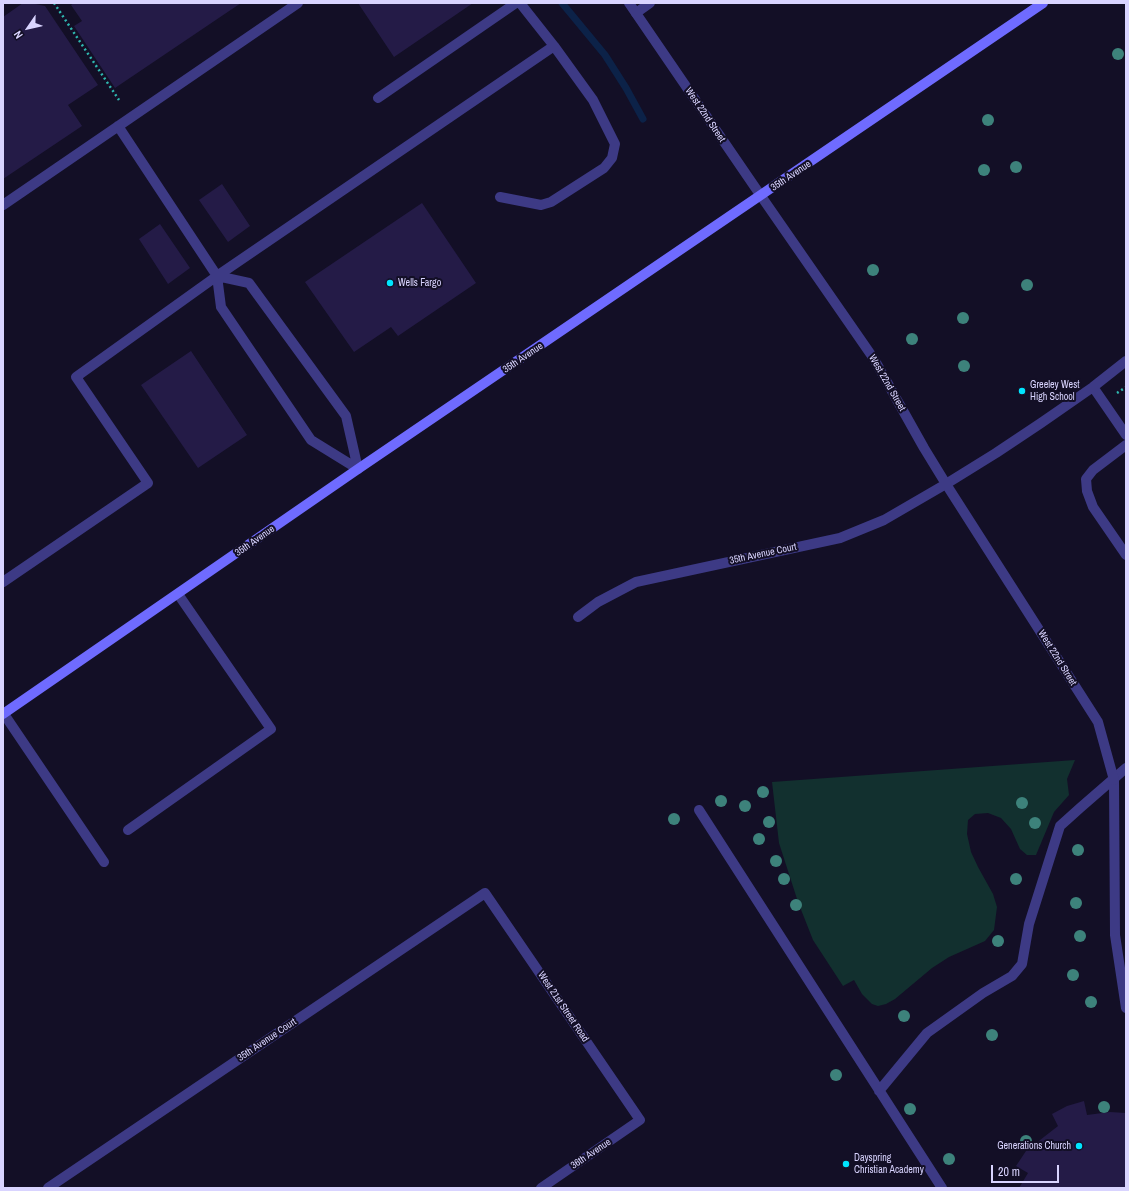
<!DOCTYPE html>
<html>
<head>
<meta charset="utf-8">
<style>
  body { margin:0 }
  #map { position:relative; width:1129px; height:1191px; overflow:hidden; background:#130f26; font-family:"Archivo Narrow",sans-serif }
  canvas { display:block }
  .frame { position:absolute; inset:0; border:4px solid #d9d4ff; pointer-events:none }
  .north { position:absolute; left:8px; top:8px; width:40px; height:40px; -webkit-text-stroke:3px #130f26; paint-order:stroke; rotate:236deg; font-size:11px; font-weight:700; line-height:16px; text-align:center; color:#d9d4ff }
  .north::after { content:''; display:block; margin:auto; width:14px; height:18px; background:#d9d4ff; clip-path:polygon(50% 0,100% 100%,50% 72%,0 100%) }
  .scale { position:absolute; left:991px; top:1165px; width:68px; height:18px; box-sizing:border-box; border:2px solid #d9d4ff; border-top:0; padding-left:5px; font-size:12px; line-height:14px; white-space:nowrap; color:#d9d4ff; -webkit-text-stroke:3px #130f26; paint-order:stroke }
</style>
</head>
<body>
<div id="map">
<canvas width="1129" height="1191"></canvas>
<div class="frame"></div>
<div class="north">N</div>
<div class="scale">20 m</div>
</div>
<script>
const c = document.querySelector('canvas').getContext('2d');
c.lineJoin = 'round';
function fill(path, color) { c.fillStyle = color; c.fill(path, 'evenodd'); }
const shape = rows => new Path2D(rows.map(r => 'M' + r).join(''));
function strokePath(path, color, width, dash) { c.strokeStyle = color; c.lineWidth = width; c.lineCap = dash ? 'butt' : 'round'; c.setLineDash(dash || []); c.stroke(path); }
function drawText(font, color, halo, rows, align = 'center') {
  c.font = font + ' "Archivo Narrow",sans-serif'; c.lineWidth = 4; c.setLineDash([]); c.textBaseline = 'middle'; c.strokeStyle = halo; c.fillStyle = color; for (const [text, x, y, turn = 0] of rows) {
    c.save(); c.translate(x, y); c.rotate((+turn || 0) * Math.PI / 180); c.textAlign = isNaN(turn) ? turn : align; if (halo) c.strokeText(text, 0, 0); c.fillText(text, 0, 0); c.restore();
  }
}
const green = shape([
  [1075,760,1067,779,1069,795,1054,812,1036,855,1027,855,1020,849,1011,829,1001,818,988,813,975,814,968,820,967,834,971,852,978,867,993,894,997,907,994,930,985,941,949,957,932,968,895,999,886,1004,878,1006,872,1004,862,994,854,980,843,986,813,940,798,902,779,843,772,782]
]);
const stream = shape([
  [562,3,605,55,626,88,643,119]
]);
const building = shape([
  [23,3,31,3,45,6,98,85,68,105,82,126,3,179,3,17],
  [74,3,241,3,115,88,74,26,82,21,71,5],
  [358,3,473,3,394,57],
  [222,184,250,226,228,242,199,200],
  [422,203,476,283,398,336,391,327,354,352,305,282],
  [160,224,190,268,168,284,139,239],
  [191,351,247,435,198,468,141,385],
  [1084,1101,1087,1115,1110,1112,1126,1113,1126,1188,1019,1188,1028,1173,1016,1166,1026,1151,1058,1126,1052,1114,1067,1106]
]);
const path = shape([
  [54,3,119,100],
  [1117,393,1126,387]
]);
const service = shape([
  [378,98,516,3],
  [118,126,217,276,221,307,311,440,358,469],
  [500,197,541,205,551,202,604,168,612,158,615,144,593,100,554,46,520,3],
  [3,205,298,3],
  [217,276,249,283,346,416,358,469],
  [1093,387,1126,435],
  [1126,445,1093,470,1086,479,1087,491,1093,507,1126,555],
  [946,484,996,453,1041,423,1093,387,1126,361],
  [3,582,148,483,76,377,217,276,554,46],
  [4,714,104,862],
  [1114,780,1115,935,1126,1008],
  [699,810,942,1188],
  [128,830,271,729,178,594],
  [879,1091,927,1033,983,993,1012,976,1022,964,1029,924,1060,826,1080,808,1126,768]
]);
const minor = shape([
  [636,13,650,3],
  [761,196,874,359,924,448,946,484,1098,722,1114,780],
  [578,617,598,602,636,582,840,538,884,520,946,484],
  [48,1188,485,893,640,1120,541,1188]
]);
const tertiary = shape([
  [629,3,761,196]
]);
const secondary = shape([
  [3,714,358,469,1043,3]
]);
const trees = [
  [1118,54],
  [988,120],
  [1016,167],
  [984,170],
  [873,270],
  [1027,285],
  [963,318],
  [912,339],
  [964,366],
  [763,792],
  [721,801],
  [1022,803],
  [745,806],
  [674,819],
  [769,822],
  [1035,823],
  [759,839],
  [1078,850],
  [776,861],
  [784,879],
  [1016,879],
  [1076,903],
  [796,905],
  [1080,936],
  [998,941],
  [1073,975],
  [1091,1002],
  [904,1016],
  [992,1035],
  [836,1075],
  [1104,1107],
  [910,1109],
  [1026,1141],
  [949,1159]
];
const markers = [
  [390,283,4,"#00e5ff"],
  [1022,391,4,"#00e5ff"],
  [1079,1146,4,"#00e5ff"],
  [846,1164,4,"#00e5ff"]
];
const streetNames = [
  ["West 22nd Street",705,115,56],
  ["35th Avenue",791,176,-34],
  ["35th Avenue",523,358,-34],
  ["West 22nd Street",887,383,60],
  ["35th Avenue",255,541,-35],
  ["35th Avenue Court",763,554,-12],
  ["West 22nd Street",1057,658,58],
  ["West 21st Street Road",563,1007,56],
  ["35th Avenue Court",267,1040,-34],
  ["36th Avenue",591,1154,-34]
];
const poiNames = [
  ["Wells Fargo",398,283],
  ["Greeley West",1030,385],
  ["High School",1030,397],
  ["Generations Church",1071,1146,"right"],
  ["Dayspring",854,1158],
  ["Christian Academy",854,1170]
];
fill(green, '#12302f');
strokePath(stream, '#0c2248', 7);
fill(building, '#241b47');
strokePath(path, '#2fb8b0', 2.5, [2, 3]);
strokePath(service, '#3d3a85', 10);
strokePath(minor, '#3d3a85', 10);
strokePath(tertiary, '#3d3a85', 10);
strokePath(secondary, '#6f6bff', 10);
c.fillStyle = '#3d827b';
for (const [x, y] of trees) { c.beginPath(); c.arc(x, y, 6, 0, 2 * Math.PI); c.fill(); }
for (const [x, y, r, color] of markers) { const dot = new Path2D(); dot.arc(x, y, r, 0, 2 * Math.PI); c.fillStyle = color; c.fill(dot); strokePath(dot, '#130f26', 1.5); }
drawText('10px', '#d9d4ff', '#130f26', streetNames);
drawText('10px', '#d9d4ff', '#130f26', poiNames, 'left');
</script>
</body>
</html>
